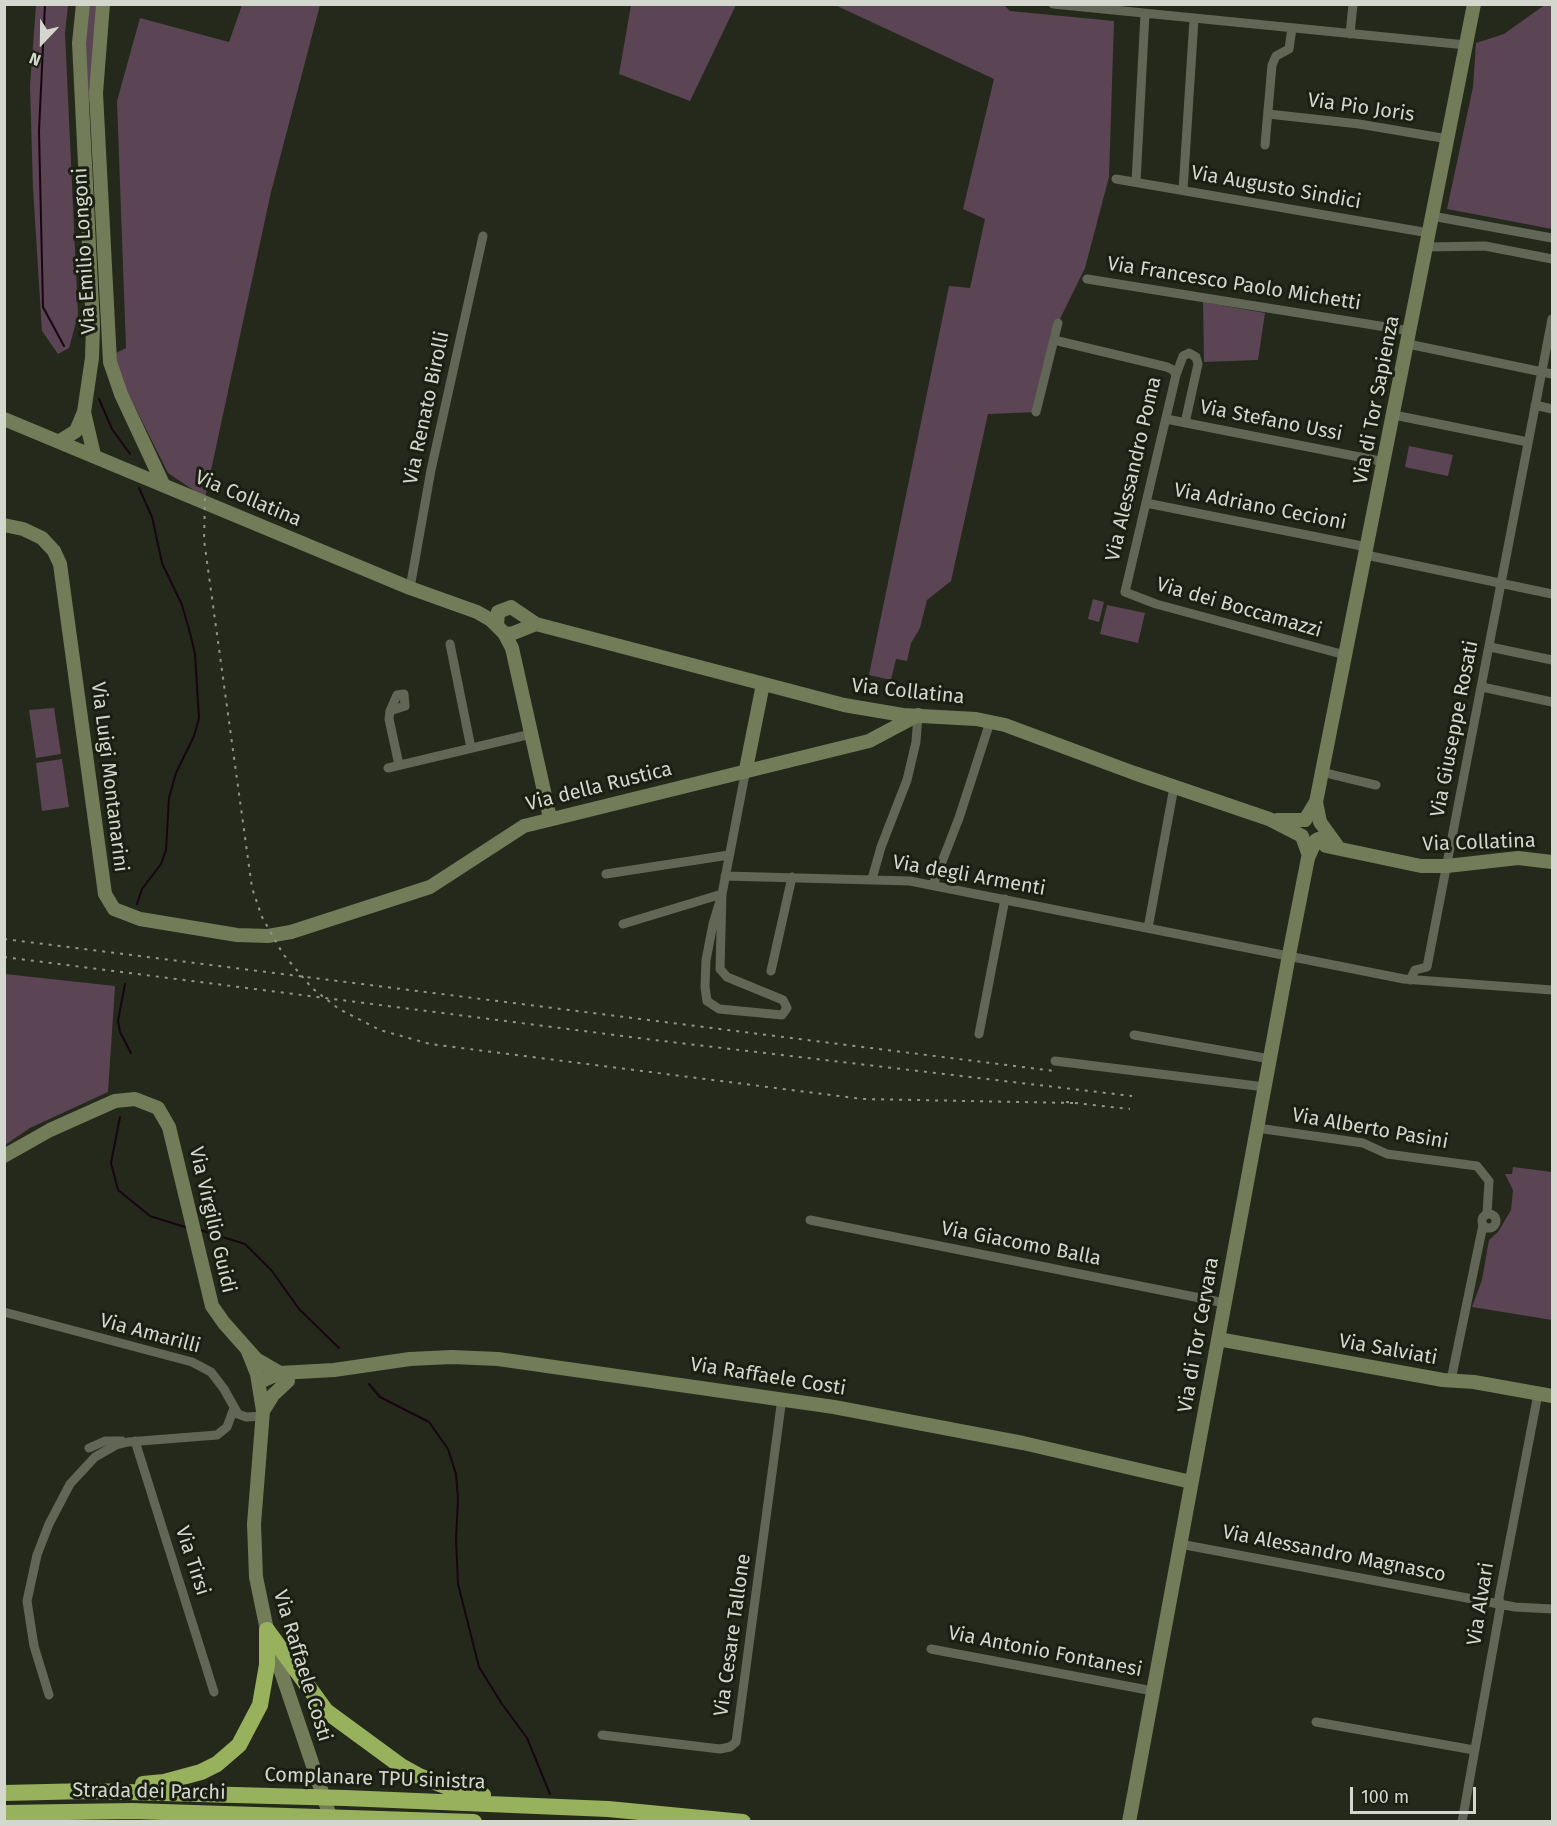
<!DOCTYPE html>
<html>
<head>
<meta charset="utf-8">
<style>
  body { margin:0 }
  #map { position:relative; width:1557px; height:1826px; overflow:hidden; background:#25291c; font-family:"Fira Sans",sans-serif }
  canvas { display:block }
  .frame { position:absolute; inset:0; border:6px solid #d4d7ce; pointer-events:none }
  .north { position:absolute; left:12px; top:12px; width:60px; height:60px; -webkit-text-stroke:4px #1b1f12; paint-order:stroke; rotate:202deg; font-size:16px; font-weight:700; line-height:24px; text-align:center; color:#d4d7ce }
  .north::after { content:''; display:block; margin:auto; width:21px; height:27px; background:#d4d7ce; clip-path:polygon(50% 0,100% 100%,50% 72%,0 100%) }
  .scale { position:absolute; left:1350px; top:1787px; width:126px; height:27px; box-sizing:border-box; border:3px solid #d4d7ce; border-top:0; padding-left:8px; font-size:18px; line-height:21px; white-space:nowrap; color:#d4d7ce; -webkit-text-stroke:4px #1b1f12; paint-order:stroke }
</style>
</head>
<body>
<div id="map">
<canvas width="1557" height="1826"></canvas>
<div class="frame"></div>
<div class="north">N</div>
<div class="scale">100 m</div>
</div>
<script>
const c = document.querySelector('canvas').getContext('2d');
c.lineJoin = 'round';
function fill(path, color) { c.fillStyle = color; c.fill(path, 'evenodd'); }
const shape = rows => new Path2D(rows.map(r => 'M' + r).join(''));
function strokePath(path, color, width, dash) { c.strokeStyle = color; c.lineWidth = width; c.lineCap = dash ? 'butt' : 'round'; c.setLineDash(dash || []); c.stroke(path); }
function drawText(font, color, halo, rows, align = 'center') {
  c.font = font + ' "Fira Sans",sans-serif'; c.lineWidth = 6; c.setLineDash([]); c.textBaseline = 'middle'; c.strokeStyle = halo; c.fillStyle = color; for (const [text, x, y, turn = 0] of rows) {
    c.save(); c.translate(x, y); c.rotate((+turn || 0) * Math.PI / 180); c.textAlign = isNaN(turn) ? turn : align; if (halo) c.strokeText(text, 0, 0); c.fillText(text, 0, 0); c.restore();
  }
}
const green = shape([
  [1546,4,1552,5,1552,229,1447,209,1473,87,1476,43,1504,34],
  [36,5,68,5,65,33,78,315,69,348,58,354,42,331,33,188,30,86],
  [89,5,96,5,92,105,88,101,85,50],
  [242,5,320,5,271,192,205,498,168,473,118,373,116,353,126,348,117,101,140,18,229,42],
  [631,5,736,5,690,101,619,74],
  [835,5,1004,5,1010,11,1114,21,1109,177,1085,268,1058,323,1036,412,988,414,951,581,927,600,920,628,911,643,907,661,896,659,891,680,869,675,949,286,970,288,985,219,963,209,994,79],
  [1203,302,1265,313,1258,360,1204,362],
  [1409,446,1453,455,1448,476,1405,467],
  [1093,599,1104,602,1099,622,1088,619],
  [1107,605,1145,613,1138,643,1100,634],
  [54,708,61,754,36,758,29,710],
  [62,759,69,807,42,811,36,763],
  [5,974,115,986,108,1092,30,1128,5,1145],
  [1513,1167,1552,1172,1552,1320,1472,1307,1482,1280,1489,1240,1498,1232,1511,1210,1513,1190,1505,1174,1512,1174]
]);
const stream = shape([
  [45,4,39,131,43,307,64,346],
  [99,399,112,429,130,454],
  [137,904,142,889,161,864,166,850,169,798,176,773,194,736,199,718,195,654,190,633,182,605,162,563,152,517,139,488],
  [125,984,118,1021,120,1032,131,1053],
  [120,1117,111,1163,118,1190,150,1216,188,1228],
  [200,1230,245,1244,272,1271,299,1309,339,1348],
  [369,1384,380,1397,429,1422,448,1449,456,1474,458,1499,456,1539,458,1584,479,1667,502,1704,527,1738,550,1794]
]);
const street = shape([
  [1053,4,1466,45],
  [1350,34,1353,4],
  [1268,114,1359,124,1448,139],
  [1265,145,1272,65,1276,56,1289,49,1292,28],
  [1116,179,1429,233],
  [1136,182,1145,14],
  [1183,190,1194,19],
  [1432,216,1552,238],
  [1426,247,1485,246,1552,259],
  [1087,279,1411,331],
  [1054,340,1167,367,1173,370,1176,375],
  [1408,344,1552,374],
  [1535,405,1552,409],
  [1036,412,1058,323],
  [1394,415,1528,442],
  [1166,419,1385,462],
  [1185,423,1198,364,1196,357,1189,353,1183,356,1176,375,1125,592,1156,604,1345,655],
  [1146,503,1367,547],
  [1366,555,1552,594],
  [410,588,431,470,483,236],
  [450,644,471,748],
  [1490,647,1552,660],
  [1482,687,1552,702],
  [390,711,405,706,404,694,397,695,390,711,389,719,399,765],
  [388,768,531,734],
  [1322,772,1376,785],
  [606,874,729,855],
  [725,876,910,881,1404,979,1552,990],
  [872,879,881,847,907,780,916,742,918,715],
  [933,885,959,818,990,722],
  [722,894,713,924,706,960,705,987,707,1001,719,1009,782,1015,787,1008,783,1000,727,977,720,969,722,894,746,769],
  [623,924,722,894],
  [1148,928,1174,787],
  [771,971,792,877],
  [1410,980,1415,970,1427,967,1552,319],
  [979,1034,1005,899],
  [1134,1035,1270,1059],
  [1055,1061,1265,1087],
  [1257,1128,1363,1143,1387,1154,1477,1166,1489,1181,1487,1214],
  '1482 1221a7 7 0 1 1 14 0a7 7 0 1 1-14 0Z',
  [810,1220,1225,1303],
  [4,1312,192,1362,211,1372,224,1389,238,1414,246,1417,263,1416],
  [1451,1380,1483,1225],
  [135,1441,214,1692],
  [89,1448,105,1441,122,1441],
  [1180,1544,1515,1607,1552,1609],
  [931,1649,1153,1691],
  [49,1695,34,1646,27,1601,37,1555,49,1524,70,1484,95,1457,116,1445,128,1442,217,1435,227,1427,234,1408],
  [1316,1722,1474,1750],
  [602,1735,720,1749,730,1747,736,1742,782,1398],
  [1462,1822,1500,1609,1499,1597,1538,1394]
]);
const secondary = shape([
  [103,4,96,93,110,362,121,394,163,484],
  [84,412,94,455],
  [4,419,410,588,477,612,491,620,504,633,511,634,536,624],
  [60,441,76,431,84,412,92,358,93,326,79,43,83,4],
  [4,525,23,529,42,538,54,551,60,564,105,894,114,909,140,919,237,935,268,936,291,932,430,887,524,826,869,741,918,715],
  [497,626,498,612,511,607,536,624,844,705,903,715,976,719,1005,725,1134,773,1269,819,1302,836,1309,856],
  [504,633,512,648,550,818],
  [746,769,763,684],
  [1316,802,1320,822,1338,847],
  [1277,820,1305,820,1316,802,1474,4],
  [1318,839,1326,846,1421,866,1447,866,1518,858,1552,862],
  [4,1156,50,1130,115,1101,135,1099,158,1108,169,1127,212,1306,224,1323,256,1359,280,1373],
  [1218,1339,1443,1380,1474,1382,1552,1396],
  [247,1349,257,1374,263,1411,254,1524,256,1577,267,1630,332,1822],
  [259,1382,280,1373,334,1370,410,1359,452,1357,498,1359,834,1407,1023,1443,1191,1482],
  [263,1411,273,1395,288,1381],
  [1129,1822,1289,955,1308,858,1316,840]
]);
const highway = shape([
  [267,1630,326,1711,401,1766,419,1776,453,1789,483,1795],
  [143,1784,164,1782,201,1772,217,1764,239,1745,260,1705,267,1665,267,1630],
  [4,1793,89,1791,345,1798,608,1809,743,1822],
  [4,1813,132,1811,474,1822]
]);
const rail = shape([
  [205,498,204,540,252,888,262,917,283,954,312,988,339,1009,380,1030,430,1044,862,1099,1073,1103],
  [4,939,1054,1071],
  [4,957,654,1040,1132,1096],
  [1066,1102,1130,1109]
]);
const streetNames = [
  ["Via Pio Joris",1361,108,8],
  ["Via Augusto Sindici",1276,188,10],
  ["Via Emilio Longoni",85,251,-93],
  ["Via Francesco Paolo Michetti",1234,284,9],
  ["Via di Tor Sapienza",1377,400,-79],
  ["Via Renato Birolli",427,408,-78],
  ["Via Stefano Ussi",1271,421,11],
  ["Via Alessandro Poma",1134,469,-77],
  ["Via Collatina",248,499,23],
  ["Via Adriano Cecioni",1260,507,11],
  ["Via dei Boccamazzi",1239,608,16],
  ["Via Collatina",908,692,6],
  ["Via Giuseppe Rosati",1455,729,-79],
  ["Via Luigi Montanarini",109,777,83],
  ["Via della Rustica",599,787,-14],
  ["Via Collatina",1479,843,-2],
  ["Via degli Armenti",969,876,10],
  ["Via Alberto Pasini",1370,1129,10],
  ["Via Virgilio Guidi",212,1220,77],
  ["Via Giacomo Balla",1021,1244,11],
  ["Via Amarilli",150,1334,15],
  ["Via di Tor Cervara",1199,1335,-80],
  ["Via Salviati",1388,1350,10],
  ["Via Raffaele Costi",768,1377,9],
  ["Via Alessandro Magnasco",1334,1554,11],
  ["Via Tirsi",192,1561,72],
  ["Via Alvari",1481,1604,-81],
  ["Via Cesare Tallone",733,1635,-82],
  ["Via Antonio Fontanesi",1045,1652,11],
  ["Via Raffaele Costi",302,1666,73],
  ["Complanare TPU sinistra",375,1779,2],
  ["Strada dei Parchi",149,1792,1]
];
fill(green, '#5b4453');
strokePath(stream, '#170512', 2);
strokePath(street, '#616657', 9);
strokePath(secondary, '#727c58', 14);
strokePath(highway, '#98b15c', 16);
strokePath(rail, '#92958b', 2, [3, 6]);
drawText('20px', '#d4d7ce', '#1b1f12', streetNames);
</script>
</body>
</html>
